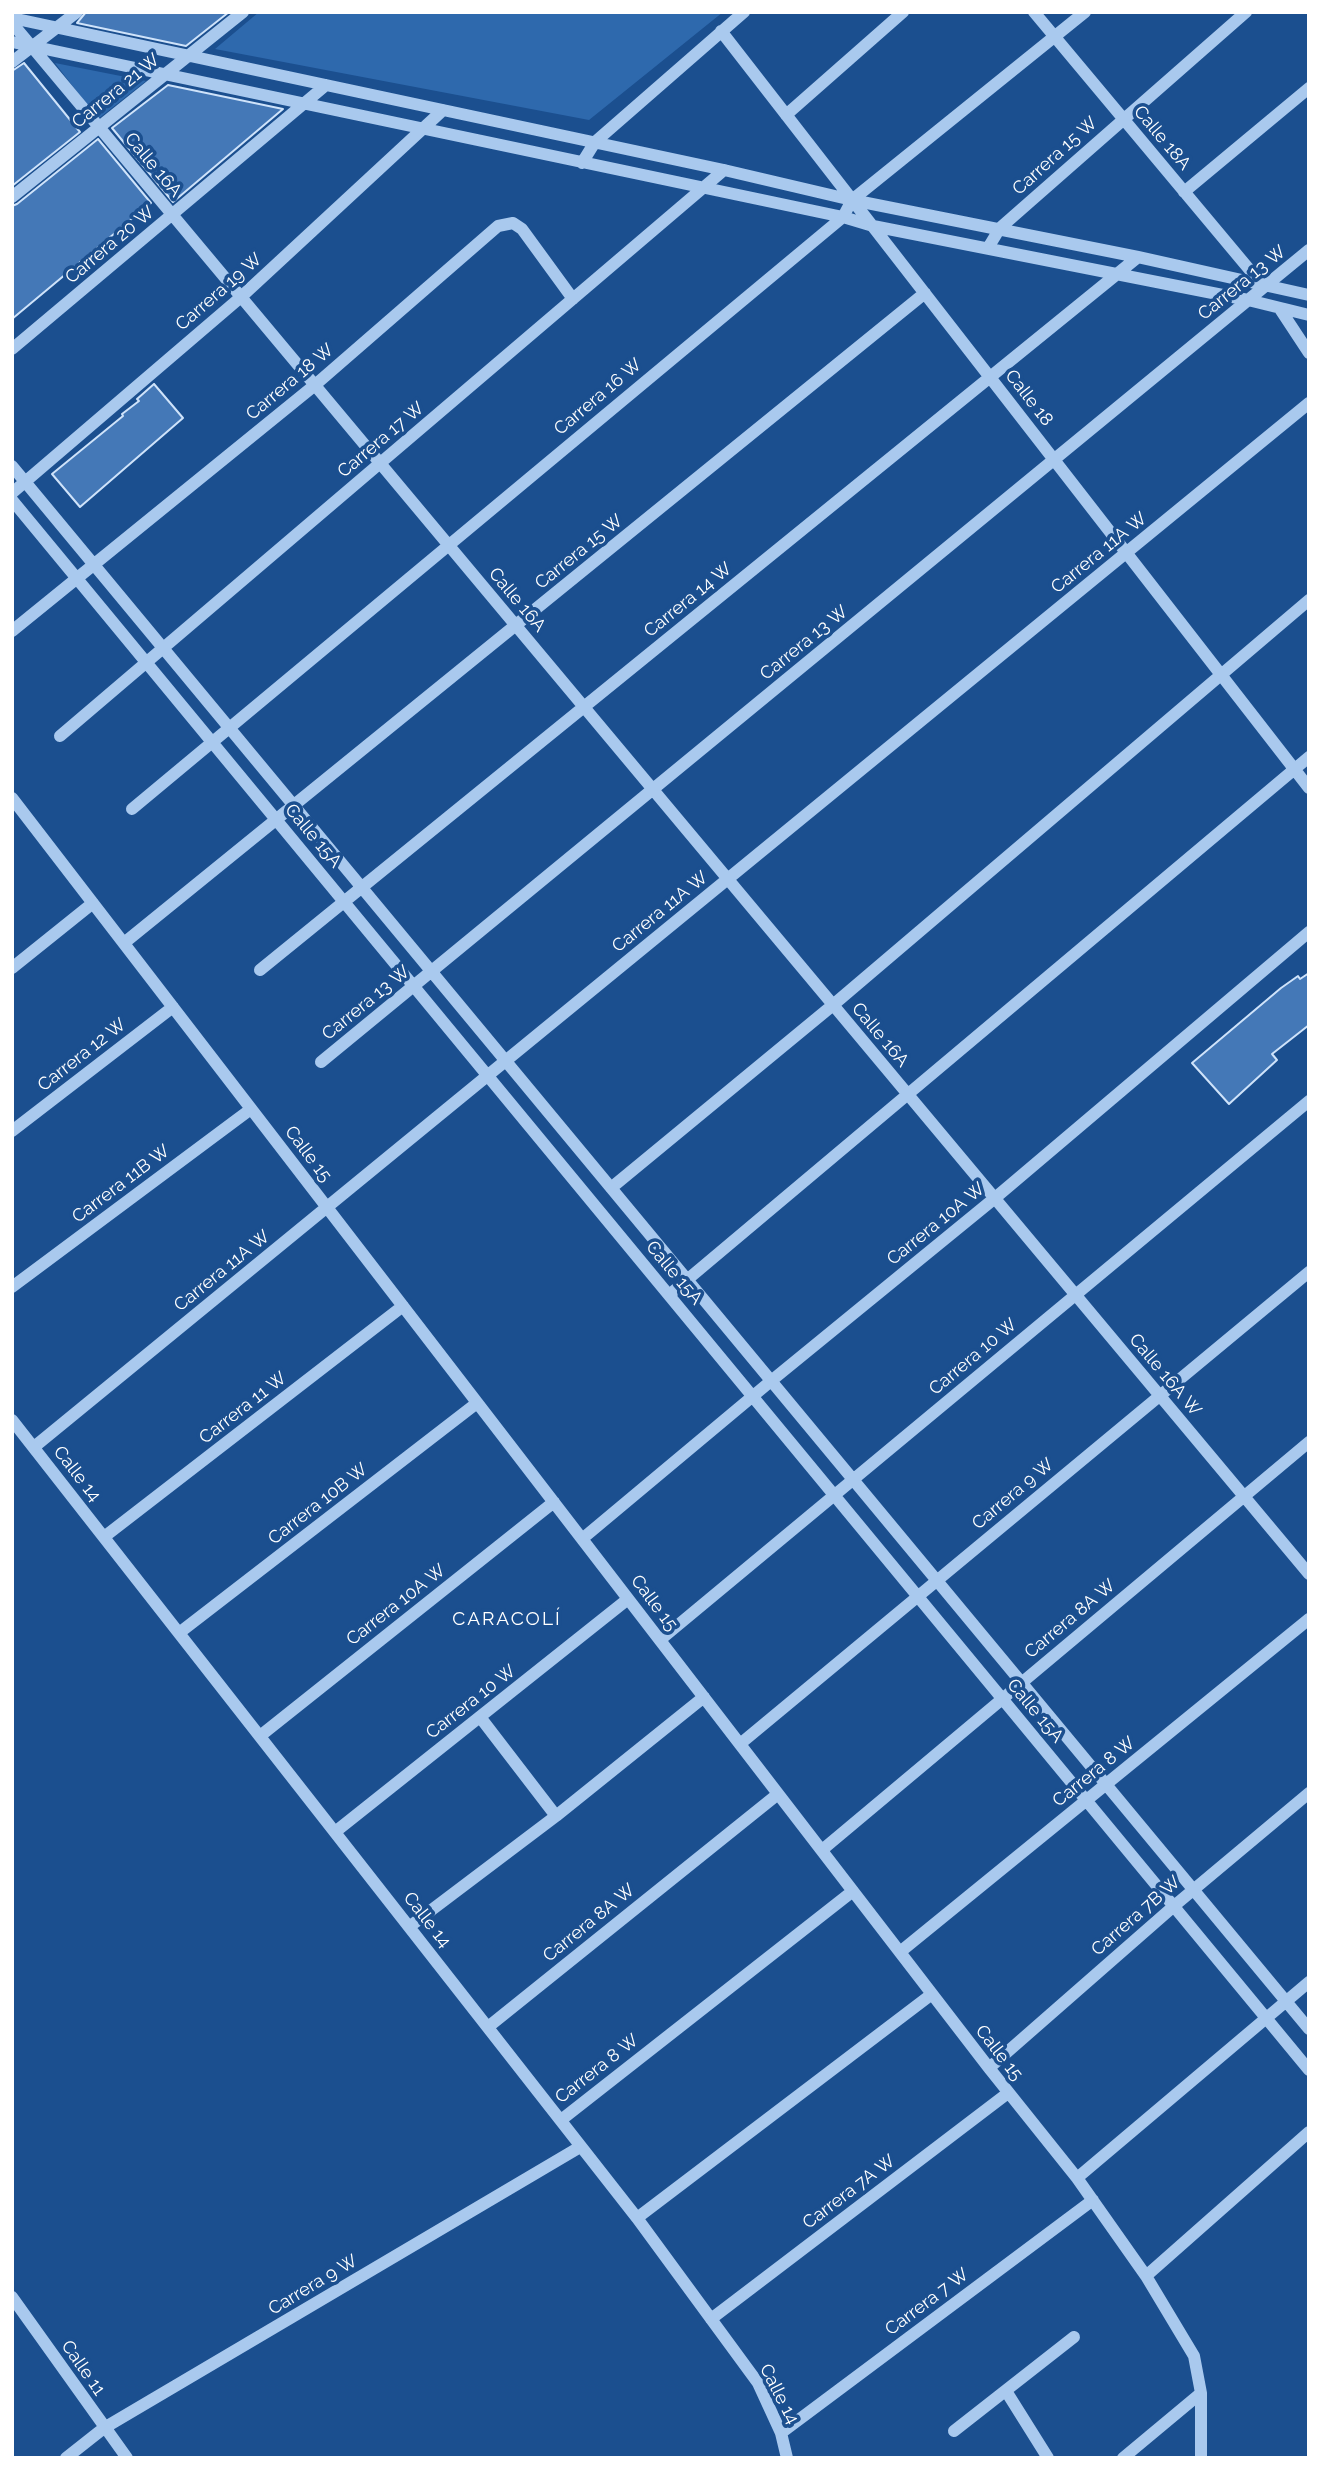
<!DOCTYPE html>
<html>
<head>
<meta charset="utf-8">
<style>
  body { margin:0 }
  #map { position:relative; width:1321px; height:2470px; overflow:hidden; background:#1b4f8f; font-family:Raleway,sans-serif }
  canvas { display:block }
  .frame { position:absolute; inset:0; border:14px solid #fff; pointer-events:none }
</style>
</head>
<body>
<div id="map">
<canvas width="1321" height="2470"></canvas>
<div class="frame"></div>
</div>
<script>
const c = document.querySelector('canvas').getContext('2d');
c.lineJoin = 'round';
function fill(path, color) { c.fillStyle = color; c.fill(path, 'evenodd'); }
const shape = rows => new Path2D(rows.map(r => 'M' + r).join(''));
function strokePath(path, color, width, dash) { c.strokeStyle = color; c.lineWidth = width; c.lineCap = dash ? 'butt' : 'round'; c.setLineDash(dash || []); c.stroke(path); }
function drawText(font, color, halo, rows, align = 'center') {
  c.font = font + ' Raleway,sans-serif'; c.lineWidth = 7; c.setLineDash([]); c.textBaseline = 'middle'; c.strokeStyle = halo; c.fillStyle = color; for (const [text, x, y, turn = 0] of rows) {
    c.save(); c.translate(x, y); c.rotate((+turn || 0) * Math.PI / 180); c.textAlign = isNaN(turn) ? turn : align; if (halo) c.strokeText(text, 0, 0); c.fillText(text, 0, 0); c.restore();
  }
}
const green = shape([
  [259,12,723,12,589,120,215,49],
  [55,63,146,81,98,119]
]);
const building = shape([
  [86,12,229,12,186,46,77,23,86,12],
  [24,63,80,132,12,186,12,71,24,63],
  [168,85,283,109,173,202,112,128,168,85],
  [98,139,151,203,12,319,12,206,17,204,98,139],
  [154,384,183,418,80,507,52,474,123,416,122,414,139,401,137,399,154,384],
  [1309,973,1309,1025,1272,1054,1277,1060,1229,1104,1192,1063,1281,988,1298,976,1300,979,1309,973]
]);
const minor = shape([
  [1034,12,1264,287],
  [12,18,724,170,852,200,1138,257,1309,295],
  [12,23,1309,1574],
  [721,31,1309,788],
  [12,42,843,217,873,226,1248,300,1309,315],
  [12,62,77,12],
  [786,115,903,12],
  [582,163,595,142,744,12],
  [1184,192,1309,88],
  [12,197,243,12],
  [988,248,1000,228,1246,12],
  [1280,309,1309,353],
  [12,349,326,85],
  [12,466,1309,2029],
  [12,493,241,297,443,110],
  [12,500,1309,2070],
  [12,631,315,385,498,226,513,223,522,229,573,299],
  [60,736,724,170],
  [12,798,989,2068,1077,2178,1146,2276,1194,2356,1201,2393,1201,2458],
  [132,809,843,217,852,200,1085,12],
  [124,943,925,293],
  [12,968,93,903],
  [260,970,1138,257],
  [321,1062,1309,250],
  [12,1131,173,1007],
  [611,1188,833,1005,1309,600],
  [12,1287,251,1109],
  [669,1295,1309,757],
  [12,1420,637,2218,758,2383,781,2433,787,2458],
  [34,1447,1309,403],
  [104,1537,403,1306],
  [582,1539,771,1381,995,1198,1309,932],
  [179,1633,477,1403],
  [660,1640,1309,1101],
  [480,1717,556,1816],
  [260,1736,554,1502],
  [740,1744,1309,1272],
  [335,1832,628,1599],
  [822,1850,1309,1442],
  [409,1927,556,1816,704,1697],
  [900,1952,1309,1619],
  [488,2027,778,1794],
  [989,2068,1174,1906,1309,1793],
  [561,2120,853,1891],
  [1077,2178,1309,1982],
  [637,2218,932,1994],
  [1146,2276,1309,2132],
  [12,2297,127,2458],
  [711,2319,1008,2093],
  [1006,2391,1048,2458],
  [954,2431,1074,2337],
  [781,2433,1093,2200],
  [66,2458,104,2428,580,2147],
  [1123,2458,1201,2393]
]);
const streetNames = [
  ["Carrera 21 W",116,91,-39],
  ["Calle 18A",1162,138,50],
  ["Carrera 15 W",1055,156,-42],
  ["Calle 16A",153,165,50],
  ["Carrera 20 W",110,245,-40],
  ["Carrera 13 W",1242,283,-39],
  ["Carrera 19 W",219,292,-41],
  ["Carrera 18 W",290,382,-40],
  ["Carrera 16 W",598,397,-40],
  ["Calle 18",1029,398,52],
  ["Carrera 17 W",381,440,-40],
  ["Carrera 15 W",579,552,-39],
  ["Carrera 11A W",1099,553,-39],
  ["Calle 16A",517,600,50],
  ["Carrera 14 W",688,600,-39],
  ["Carrera 13 W",804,643,-39],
  ["Calle 15A",313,836,50],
  ["Carrera 11A W",660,912,-39],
  ["Carrera 13 W",366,1003,-39],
  ["Calle 16A",880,1035,50],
  ["Carrera 12 W",82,1055,-38],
  ["Calle 15",308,1154,53],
  ["Carrera 11B W",121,1184,-37],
  ["Carrera 10A W",936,1224,-39],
  ["Carrera 11A W",222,1271,-39],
  ["Calle 15A",674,1273,50],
  ["Carrera 10 W",973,1357,-40],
  ["Calle 16A W",1165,1375,50],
  ["Carrera 11 W",243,1408,-38],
  ["Calle 14",77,1474,52],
  ["Carrera 9 W",1013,1494,-40],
  ["Carrera 10B W",318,1504,-38],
  ["Calle 15",654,1603,53],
  ["Carrera 10A W",396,1605,-38],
  ["Carrera 8A W",1070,1619,-40],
  ["Carrera 10 W",471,1702,-38],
  ["Calle 15A",1035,1711,50],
  ["Carrera 8 W",1094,1772,-39],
  ["Carrera 7B W",1136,1916,-41],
  ["Calle 14",427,1920,52],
  ["Carrera 8A W",589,1923,-39],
  ["Calle 15",999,2053,52],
  ["Carrera 8 W",597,2069,-38],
  ["Carrera 7A W",849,2192,-37],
  ["Carrera 9 W",313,2285,-31],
  ["Carrera 7 W",927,2302,-37],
  ["Calle 11",83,2368,55],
  ["Calle 14",779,2394,63]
];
const neighbourhoodNames = [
  ["CARACOLÍ",507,1619]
];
fill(green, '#2e69ad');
fill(building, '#4478b7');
strokePath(building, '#cfe3fa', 2);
strokePath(minor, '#a9c9ee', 12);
drawText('18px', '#fff', '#1b4f8f', streetNames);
c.letterSpacing = '2px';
drawText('19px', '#fff', '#1b4f8f', neighbourhoodNames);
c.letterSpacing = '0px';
</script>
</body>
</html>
